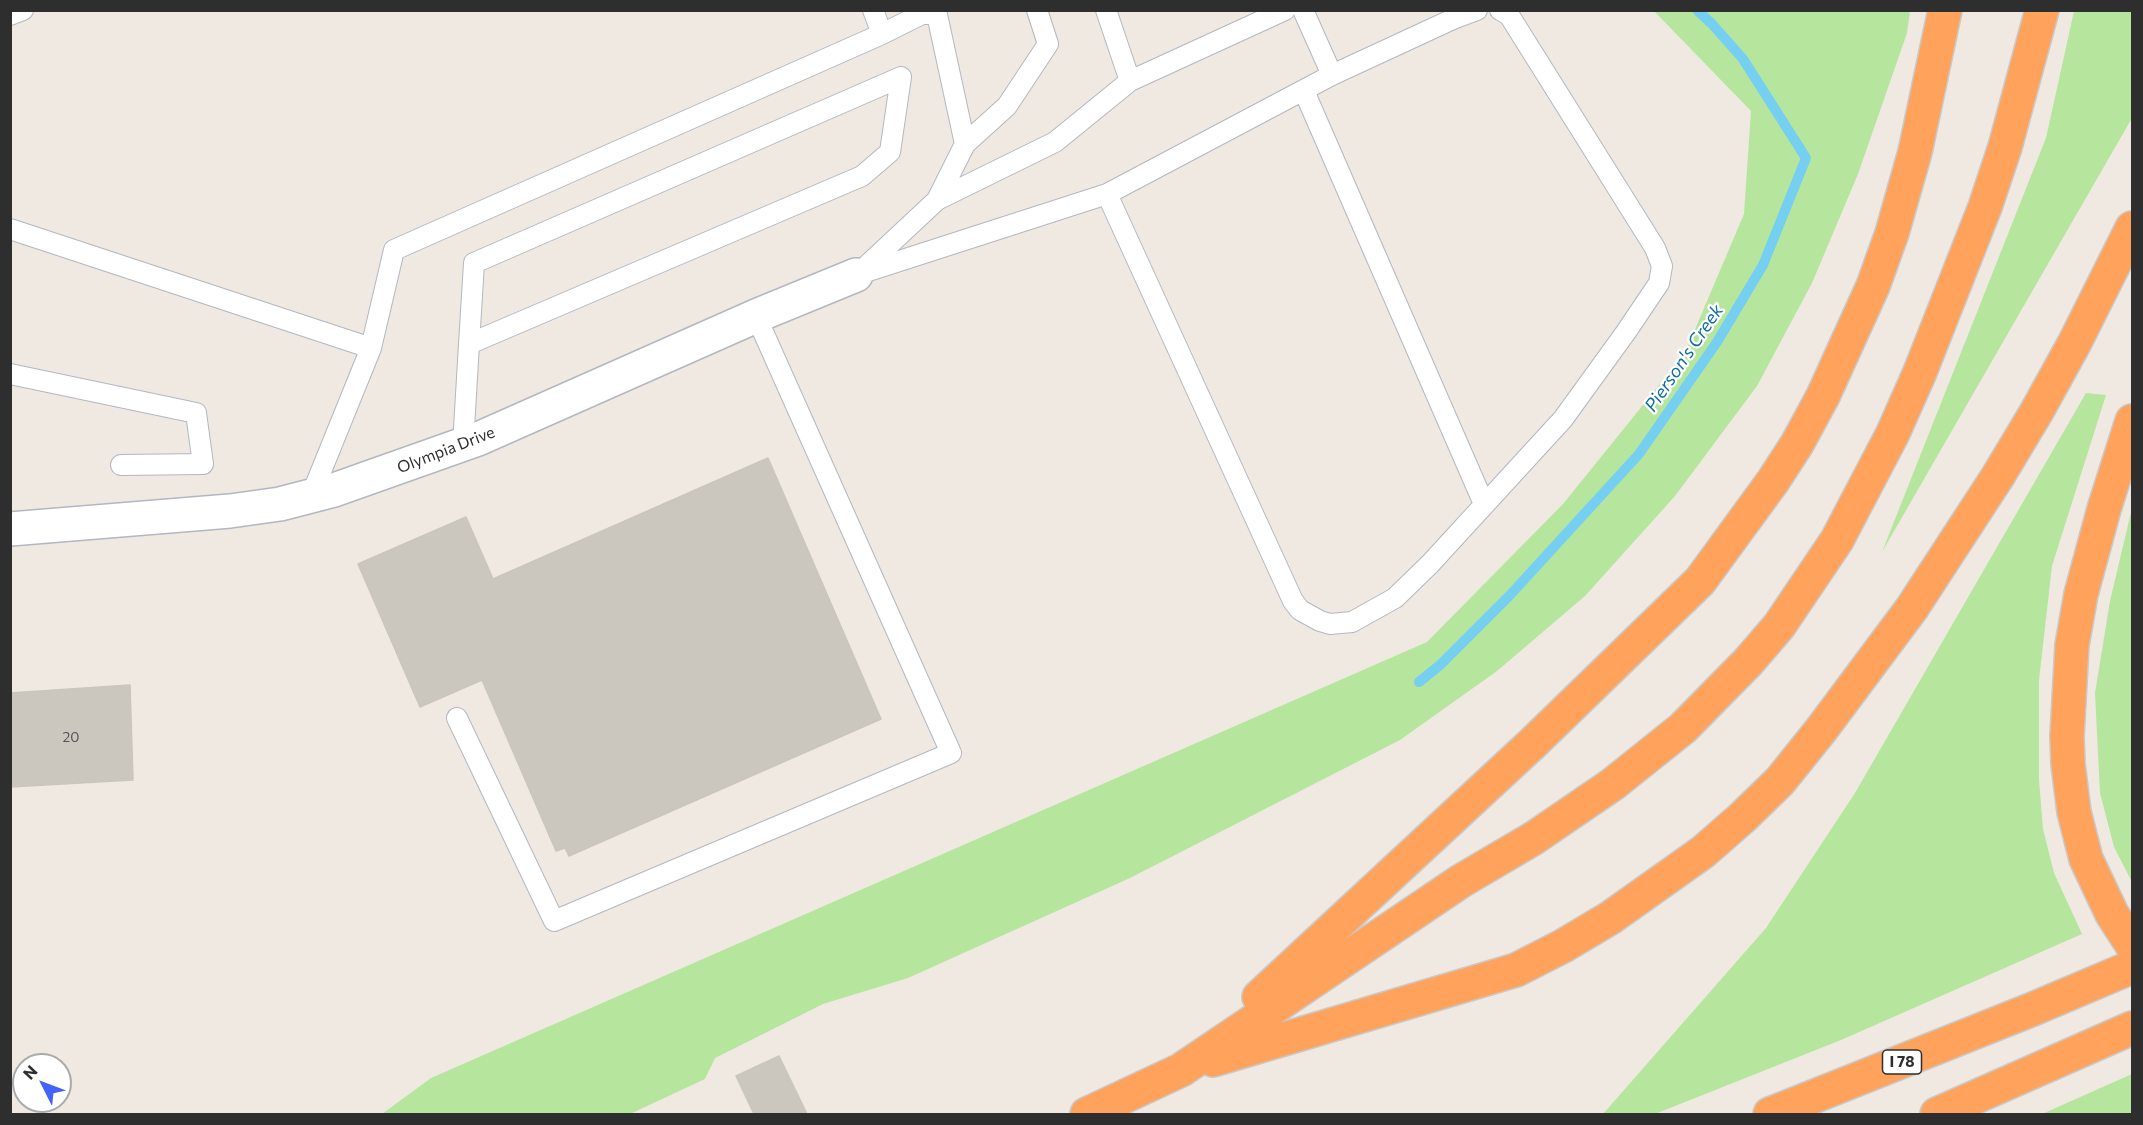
<!DOCTYPE html>
<html>
<head>
<meta charset="utf-8">
<style>
  body { margin:0 }
  #map { position:relative; width:2143px; height:1125px; overflow:hidden; background:#efe9e1; font-family:Commissioner,sans-serif }
  canvas { display:block }
  .frame { position:absolute; inset:0; border:12px solid #2e2e2e; pointer-events:none }
  .north { position:absolute; left:12px; top:1053px; width:60px; height:60px; box-sizing:border-box; background:#fff; border:2px solid #ababab; border-radius:50%; rotate:312deg; font-size:16px; font-weight:700; line-height:24px; text-align:center; color:#2e2e2e }
  .north::after { content:''; display:block; margin:auto; width:21px; height:27px; background:#4264fb; clip-path:polygon(50% 0,100% 100%,50% 72%,0 100%) }
</style>
</head>
<body>
<div id="map">
<canvas width="2143" height="1125"></canvas>
<div class="frame"></div>
<div class="north">N</div>
</div>
<script>
const c = document.querySelector('canvas').getContext('2d');
c.lineJoin = 'round';
function fill(path, color) { c.fillStyle = color; c.fill(path, 'evenodd'); }
const shape = rows => new Path2D(rows.map(r => 'M' + r).join(''));
function strokePath(path, color, width, dash) { c.strokeStyle = color; c.lineWidth = width; c.lineCap = dash ? 'butt' : 'round'; c.setLineDash(dash || []); c.stroke(path); }
function drawText(font, color, halo, rows, align = 'center') {
  c.font = font + ' Commissioner,sans-serif'; c.lineWidth = 4.5; c.setLineDash([]); c.textBaseline = 'middle'; c.strokeStyle = halo; c.fillStyle = color; for (const [text, x, y, turn = 0] of rows) {
    c.save(); c.translate(x, y); c.rotate((+turn || 0) * Math.PI / 180); c.textAlign = isNaN(turn) ? turn : align; if (halo) c.strokeText(text, 0, 0); c.fillText(text, 0, 0); c.restore();
  }
}
const green = shape([
  [1654,11,1910,11,1907,33,1858,174,1812,283,1757,386,1675,496,1585,596,1497,671,1400,740,1130,878,908,978,823,1004,715,1058,705,1079,630,1114,382,1114,431,1078,1427,642,1563,504,1685,353,1744,214,1751,111],
  [2074,11,2132,11,2132,118,1882,552,2046,138],
  [2086,393,2106,395,2052,566,2039,680,2039,780,2043,829,2054,873,2082,934,1841,1040,1655,1114,1603,1114,1766,928,1855,793],
  [2132,508,2132,882,2114,847,2100,793,2095,693,2110,601],
  [2132,1074,2132,1114,2042,1114]
]);
const stream = shape([
  [1419,682,1440,665,1511,594,1639,454,1717,342,1763,265,1806,158,1743,59,1712,24,1697,10]
]);
const building = shape([
  [768,458,881,719,569,856,565,848,556,851,482,680,420,707,358,564,466,517,493,579,768,458],
  [130,685,133,780,10,787,10,693,130,685],
  [779,1056,807,1114,754,1114,736,1076,779,1056]
]);
const service = shape([
  [1106,10,1130,81],
  [1303,10,1332,75],
  [10,15,23,10],
  [882,34,922,14,937,14],
  [1304,91,1484,504],
  [965,144,1007,106,1048,44,1037,10],
  [1107,194,1293,601,1300,610,1320,621,1330,624,1352,622,1395,598,1430,564,1563,419,1626,332,1659,283,1662,266,1655,248,1509,15,1500,10],
  [937,200,1055,142,1130,81,1285,10],
  [10,229,371,348,394,250,882,34,873,10],
  [861,271,937,200,965,144,936,10],
  [856,275,1107,194,1332,75,1453,19,1477,10],
  [10,374,196,413,203,464,121,465],
  [463,445,469,344,474,263,901,77,890,152,862,176,469,344],
  [311,496,371,348],
  [457,718,554,921,951,753,756,316]
]);
const minor = shape([
  [10,529,230,511,280,504,334,490,478,439,756,316,856,275]
]);
const motorway = shape([
  [2132,421,2104,509,2081,594,2072,645,2067,736,2068,764,2074,812,2086,859,2112,914,2132,945],
  [1259,997,1534,742,1700,581,1773,481,1797,444,1823,396,1873,286,1892,233,1915,152,1945,10],
  [1213,1060,1516,970,1563,946,1610,918,1703,852,1743,817,1780,781,1821,730,1912,608,1998,476,2037,411,2075,342,2132,228],
  [1087,1114,1181,1070,1461,881,1534,838,1613,784,1683,728,1748,662,1779,626,1837,540,1893,433,1920,372,1985,207,2005,147,2042,10],
  [1770,1114,2033,1009,2132,967],
  [1937,1114,2132,1028]
]);
const numberNames = [
  ["20",71,737]
];
const shields = [
  [1902,1062,39]
];
const shieldNames = [
  ["I 78",1902,1062]
];
const streetNames = [
  ["Olympia Drive",446,450,-21]
];
const waterNames = [
  ["Pierson's Creek",1684,358,-56]
];
fill(green, '#b6e59e');
strokePath(stream, '#75cff0', 10);
fill(building, '#cbc7bf');
strokePath(building, '#cbc5ba', 1.5);
strokePath(service, '#b4b7c1', 22);
strokePath(minor, '#b4b7c1', 36);
strokePath(motorway, '#c9c9c9', 36);
strokePath(service, '#fff', 20);
strokePath(minor, '#fff', 33);
strokePath(motorway, '#ffa35c', 33);
drawText('14px', '#555452', null, numberNames);
for (const [x, y, w] of shields) { const box = new Path2D(); box.roundRect(x - w / 2, y - 12, w, 24, 4.5); c.fillStyle = '#fff'; c.fill(box); strokePath(box, '#2e2e2e', 1.5); }
drawText('bold 15px', '#2e2e2e', null, shieldNames);
drawText('16px', '#2e2e2e', '#fff', streetNames);
drawText('italic 18px', '#0d6fa3', '#fff', waterNames);
</script>
</body>
</html>
